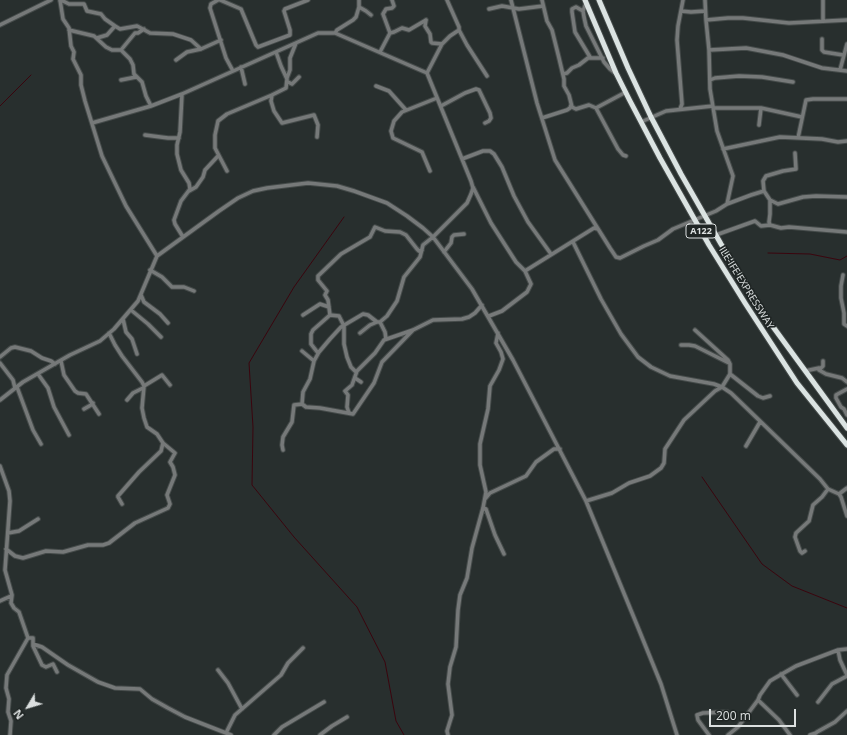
<!DOCTYPE html>
<html>
<head>
<meta charset="utf-8">
<style>
  body { margin:0 }
  #map { position:relative; width:847px; height:735px; overflow:hidden; background:#282f2e; font-family:"Open Sans",sans-serif }
  canvas { display:block }
  .north { position:absolute; left:8px; top:687px; width:40px; height:40px; -webkit-text-stroke:3px #1f2524; paint-order:stroke; rotate:232deg; font-size:11px; font-weight:700; line-height:16px; text-align:center; color:#dce0e0 }
  .north::after { content:''; display:block; margin:auto; width:14px; height:18px; background:#dce0e0; clip-path:polygon(50% 0,100% 100%,50% 72%,0 100%) }
  .scale { position:absolute; left:709px; top:709px; width:87px; height:18px; box-sizing:border-box; border:2px solid #dce0e0; border-top:0; padding-left:5px; font-size:12px; line-height:14px; white-space:nowrap; color:#dce0e0; -webkit-text-stroke:3px #1f2524; paint-order:stroke }
</style>
</head>
<body>
<div id="map">
<canvas width="847" height="735"></canvas>
<div class="north">N</div>
<div class="scale">200 m</div>
</div>
<script>
const c = document.querySelector('canvas').getContext('2d');
c.lineJoin = 'round';
const shape = rows => new Path2D(rows.map(r => 'M' + r).join(''));
function strokePath(path, color, width, dash) { c.strokeStyle = color; c.lineWidth = width; c.lineCap = dash ? 'butt' : 'round'; c.setLineDash(dash || []); c.stroke(path); }
function drawText(font, color, halo, rows, align = 'center') {
  c.font = font + ' "Open Sans",sans-serif'; c.lineWidth = 3.5; c.setLineDash([]); c.textBaseline = 'middle'; c.strokeStyle = halo; c.fillStyle = color; for (const [text, x, y, turn = 0] of rows) {
    c.save(); c.translate(x, y); c.rotate((+turn || 0) * Math.PI / 180); c.textAlign = isNaN(turn) ? turn : align; if (halo) c.strokeText(text, 0, 0); c.fillText(text, 0, 0); c.restore();
  }
}
const stream = shape([
  [0,106,31,75],
  [344,217,294,287,249,363,253,427,252,485,294,537,357,607,385,662,396,721,404,735],
  [768,253,810,254,840,260,847,256],
  [702,477,762,564,792,586,847,608]
]);
const minor = shape([
  [60,0,63,19,69,28,71,46,74,52,73,59,81,75,81,85,85,101,102,156,126,206,157,256],
  [218,0,211,4,210,8,226,58,233,71],
  [220,0,241,9,256,45,258,47,290,35,290,30,284,11,285,9,308,0],
  [511,0,537,103,555,160,610,248,616,257,620,258,644,246,658,240,673,229,716,211,727,204,733,176,717,131,710,89,709,50,706,20,728,18,743,18,789,23,847,20],
  [542,0,547,21,552,30,559,58,564,79,564,86,569,95,572,107,576,109,589,105,596,108,618,149,623,155,626,156],
  [705,0,706,20],
  [823,0,823,21],
  [60,1,63,1,69,4,84,4,87,11,101,14,105,19,115,26],
  [586,3,583,11,584,17,586,26,604,62,610,69,615,73],
  [359,7,366,11,371,15],
  [489,9,502,6,519,9,543,6],
  [583,11,576,7,572,9,572,12,575,32,590,57],
  [681,11,691,12,705,11],
  [426,20,425,26,430,34,431,42,432,43,442,44],
  [0,25,51,0],
  [69,30,94,36,106,47,112,50,121,50,130,59,133,65,134,74,142,82,146,96,151,106],
  [459,30,467,45,487,76],
  [335,33,337,30,353,20,356,17,359,7,359,0],
  [390,33,394,32,402,28,409,30,426,20],
  [97,38,107,35,115,26,120,29,137,26,150,33,173,34,191,40,201,49],
  [822,39,822,50,824,52,843,55],
  [121,50,135,33,138,33,144,29],
  [709,50,746,48,783,55,822,68,847,71],
  [380,52,390,33,383,14,386,9,392,8,394,6,392,0],
  [176,60,187,52,201,49,221,40],
  [241,67,245,84],
  [840,70,847,44],
  [563,74,567,73,572,68,579,65,588,58,603,58],
  [287,78,290,70,290,58,296,43],
  [121,80,136,77],
  [710,80,715,78,739,76,762,77,793,82],
  [288,82,292,84,299,77],
  [376,86,389,91,406,110],
  [182,94,180,132,177,145,177,154,181,170,189,183,190,189,181,201,174,220,175,224,183,237],
  [272,95,271,101,274,111,282,123,314,115,318,125,317,137],
  [441,106,465,93,476,89,479,90,490,113,491,118,489,121,485,123],
  [596,108,626,92],
  [714,108,761,108,802,117],
  [680,109,682,104,677,40,678,26,683,0],
  [542,118,567,110,570,108,571,105],
  [641,122,666,111,713,106],
  [92,123,151,106,182,94,318,33,335,33,427,73],
  [759,125,761,108],
  [145,135,168,138,179,138],
  [798,138,806,100,813,99,847,99],
  [723,149,780,137,822,139,838,142,847,141],
  [795,153,796,169,783,171,766,176,763,181,764,191,770,200,778,204,803,197,816,196,847,197],
  [462,159,483,151,490,151,494,154,502,167,514,196,528,222,551,254],
  [227,171,215,148,215,135,218,121,227,114,272,95,286,88,287,79,281,66,276,52],
  [430,171,422,152,393,138,391,131,394,121,402,112,437,98],
  [473,187,491,223,516,262,525,271,531,284,527,292,502,311,489,316],
  [189,191,196,187,203,177,205,170,218,156],
  [727,204,751,195,764,191],
  [770,225,769,222,770,214,770,200],
  [716,235,755,221,761,226,770,225,781,228,789,227,847,232],
  [573,242,601,299,621,334,638,357,651,367,670,376,714,384,722,387,731,393,820,479,828,489,839,494,841,497,847,516],
  [444,252,451,243,452,237,454,235,464,234],
  [150,270,162,277,172,287,184,287,194,291],
  [525,271,594,228,598,229],
  [843,275,841,286,841,298,844,313,844,324,847,326],
  [141,295,144,302,160,314,168,323],
  [131,310,148,324,161,337],
  [303,315,320,304,329,307],
  [123,319,126,332,132,339,137,354],
  [380,322,387,316,397,301,404,277,420,257,423,245,433,237,467,203,471,194,473,188,471,181,427,73,442,44,450,36,459,30,459,27,447,0],
  [380,322,385,332,386,339],
  [360,333,370,325,377,322],
  [681,345,689,345,695,346,729,363],
  [302,351,314,361],
  [318,353,311,344,311,334,313,330,330,315],
  [0,357,11,348,15,347,31,351,42,358,51,361,55,364],
  [61,361,64,375,75,391,78,393,86,394,99,414],
  [0,363,13,380,15,388],
  [819,370,823,366,823,361],
  [357,371,355,371,351,367,347,357,344,344,344,326,339,316,330,315,328,300,325,295,327,291,318,280,318,276,341,254,370,237,375,227,385,231,400,232,406,235,417,249,419,251,422,250],
  [805,371,819,368,819,370,826,374,842,378,847,382],
  [38,374,48,388,54,407,69,435],
  [730,374,758,396,763,398,770,396],
  [355,378,361,382],
  [144,386,162,375,170,385],
  [17,387,33,430,41,444],
  [847,389,836,395,836,398,841,407,844,409,847,415],
  [0,400,23,382,70,355,100,341,114,329,138,301,157,256,219,211,238,198,253,191,267,188,308,183,337,186,354,191,387,203,407,216,423,228,433,237,472,289,513,360,586,501,637,625,661,684,677,735],
  [127,400,133,393,143,388],
  [302,404,303,392,310,379,314,361,319,352,330,339,341,327,363,314,368,315,377,322,380,322],
  [84,409,91,405,93,403],
  [349,413,347,407,348,395,345,391,352,385,357,371,375,353,384,340,413,330,433,320,462,319,469,317,475,313,482,305],
  [746,446,760,422],
  [283,450,282,445,283,437,292,422,294,405,302,404,306,407,320,408,353,414,374,383,382,362,413,330],
  [0,466,9,491,10,501,5,570,12,595,11,603,14,608,19,612,28,638,33,638,33,644,42,647,68,665,98,682,115,688,140,689,152,699,168,708,185,717,231,735],
  [839,494,847,488],
  [485,499,490,493,526,476,536,462,554,449,560,449],
  [586,501,612,493,629,483,650,476,661,468,664,463,665,449,684,420,715,391,722,387,730,374,730,364,728,360,695,330],
  [122,504,118,497,118,496,139,472,161,451,163,443],
  [483,508,486,509,495,535,504,554],
  [8,533,19,531,38,519],
  [6,549,15,556,23,558,46,551,63,552,88,545,103,545,109,543,135,523,168,508,170,504,167,495,175,475,173,467,170,462,175,453,163,443,157,434,147,427,144,418,142,408,144,386,142,382,122,356,115,345,109,333],
  [805,551,802,553,800,551,795,537,796,533,809,521,813,505,822,497,828,489],
  [0,601,11,596],
  [33,641,33,646,42,665,46,667,53,664,57,672],
  [838,650,840,660,847,675],
  [218,670,228,683,242,709],
  [781,674,797,695],
  [758,700,779,720,790,735],
  [818,702,832,684,847,676],
  [226,733,235,715,281,675,288,663,303,648],
  [10,735,11,721,8,712,9,699,6,688,7,675,28,638],
  [274,735,282,727,324,702],
  [320,735,332,726,347,717],
  [448,735,447,731,452,715,448,684,450,667,456,647,458,610,460,595,467,578,472,548,483,508,486,492,480,465,480,444,488,409,490,386,499,370,503,359,501,352,496,343,498,333],
  [709,735,698,720,697,715,703,713,727,712],
  [728,735,738,727,758,700,760,695,770,681,775,678,796,666,838,650,847,649],
  [810,735,816,733,817,732,835,722,847,711]
]);
const highway = shape([
  [585,0,616,73,629,99,660,158,709,245,745,303,797,383,847,445],
  [599,0,628,68,651,117,681,174,721,244,771,324,847,428]
]);
const shields = [
  [701,231,30]
];
const shieldNames = [
  ["A122",701,231]
];
const streetNames = [
  ["ILE-IFE EXPRESSWAY",746,288,58]
];
strokePath(stream, '#3b050e', 1);
strokePath(minor, '#454b4a', 5.5);
strokePath(highway, '#454b4a', 7);
strokePath(minor, '#767979', 3.5);
strokePath(highway, '#dbe3e2', 5);
for (const [x, y, w] of shields) { const box = new Path2D(); box.roundRect(x - w / 2, y - 7, w, 14, 3); c.fillStyle = '#1f2524'; c.fill(box); strokePath(box, '#dce0e0', 1); }
drawText('bold 9px', '#dce0e0', null, shieldNames);
drawText('10px', '#dce0e0', '#1f2524', streetNames);
</script>
</body>
</html>
